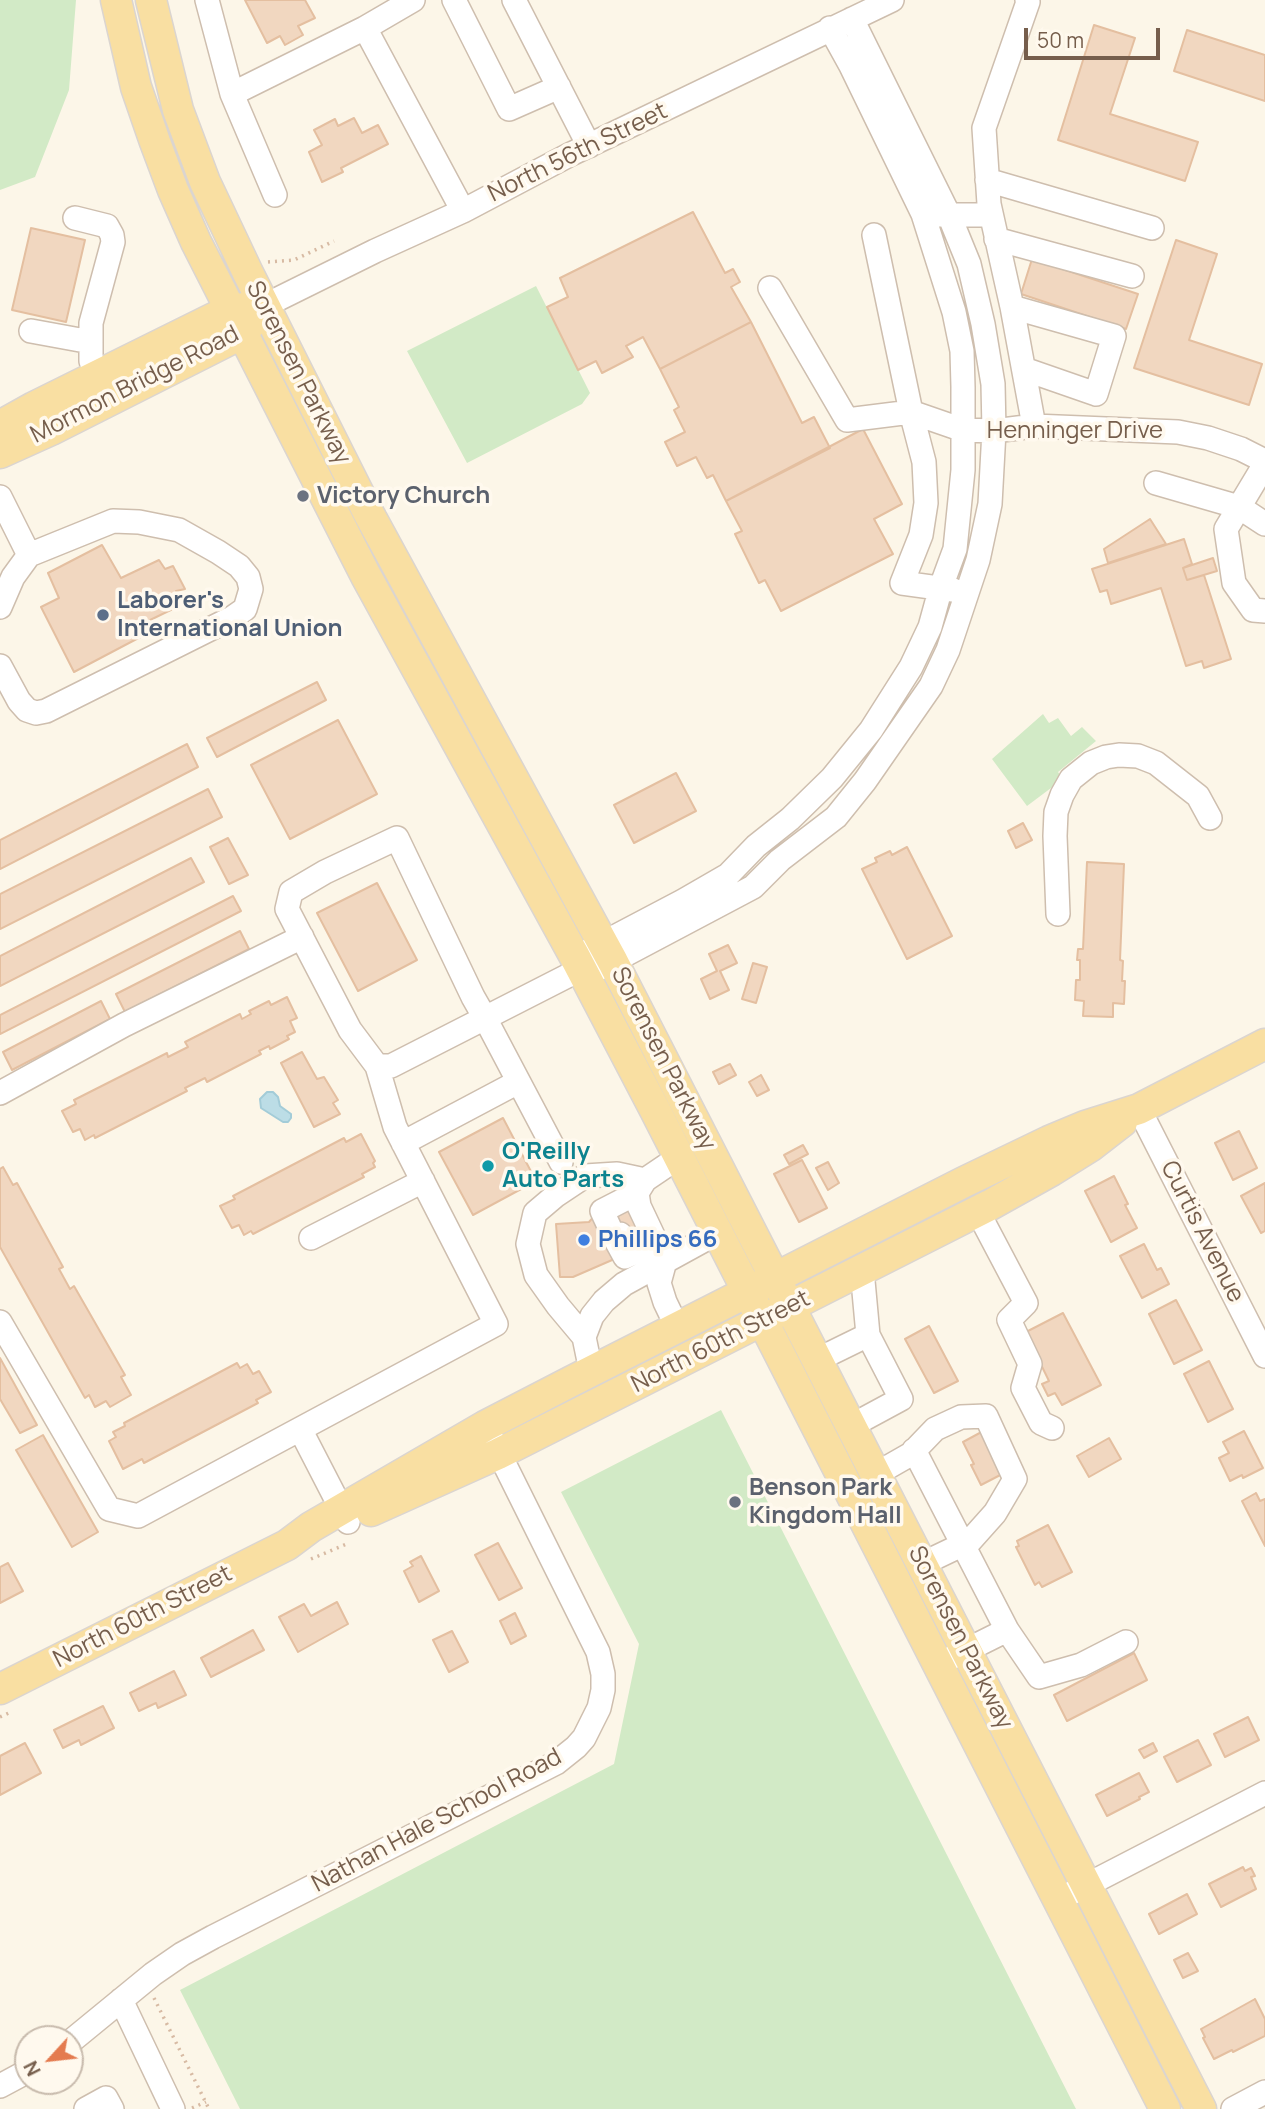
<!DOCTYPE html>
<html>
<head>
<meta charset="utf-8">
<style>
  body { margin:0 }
  #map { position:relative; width:1265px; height:2109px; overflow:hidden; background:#fcf6e8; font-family:Manrope,sans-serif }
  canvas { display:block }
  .north { position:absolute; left:14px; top:2025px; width:70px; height:70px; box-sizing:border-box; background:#fff9ee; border:2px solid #c8bbad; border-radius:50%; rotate:243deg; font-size:19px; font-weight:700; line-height:28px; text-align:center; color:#765e4c }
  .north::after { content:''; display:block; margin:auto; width:24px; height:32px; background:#e47b4f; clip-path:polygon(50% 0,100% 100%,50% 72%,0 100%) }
  .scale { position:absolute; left:1024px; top:28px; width:136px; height:32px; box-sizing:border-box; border:4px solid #765e4c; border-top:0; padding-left:9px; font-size:21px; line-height:24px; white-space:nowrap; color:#765e4c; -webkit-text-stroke:5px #fff9ee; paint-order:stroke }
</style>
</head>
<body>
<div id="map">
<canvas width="1265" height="2109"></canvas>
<div class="north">N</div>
<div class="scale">50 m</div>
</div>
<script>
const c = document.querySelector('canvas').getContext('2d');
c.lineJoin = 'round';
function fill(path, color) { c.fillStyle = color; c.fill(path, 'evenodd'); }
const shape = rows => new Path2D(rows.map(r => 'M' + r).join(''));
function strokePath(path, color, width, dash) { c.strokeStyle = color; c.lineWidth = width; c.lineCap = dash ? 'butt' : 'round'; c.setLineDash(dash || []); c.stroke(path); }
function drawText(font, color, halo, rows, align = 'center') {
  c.font = font + ' Manrope,sans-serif'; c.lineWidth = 7; c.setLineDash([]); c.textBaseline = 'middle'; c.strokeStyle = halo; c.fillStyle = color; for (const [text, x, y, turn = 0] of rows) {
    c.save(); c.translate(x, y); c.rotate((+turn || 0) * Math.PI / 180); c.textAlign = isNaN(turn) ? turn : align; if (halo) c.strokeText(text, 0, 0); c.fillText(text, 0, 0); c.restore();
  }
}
const green = shape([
  [0,0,76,0,69,90,35,177,0,190],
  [536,286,590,393,582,404,467,463,407,351],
  [1043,714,1049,723,1058,718,1071,736,1082,727,1096,741,1058,772,1063,779,1027,806,992,759],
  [721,1410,1076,2109,240,2109,180,1990,614,1764,639,1644,561,1492]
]);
const water = shape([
  [267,1092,273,1092,278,1097,280,1106,291,1114,291,1118,288,1122,283,1122,261,1108,260,1099,267,1092]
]);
const building = shape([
  [245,0,305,0,315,18,298,26,303,35,285,45,280,36,267,43,245,0],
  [1094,25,1135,38,1110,114,1198,142,1185,181,1058,140,1094,25],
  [1187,30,1265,55,1265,101,1174,71,1187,30],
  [354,118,362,133,378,125,388,144,341,168,343,172,322,182,309,152,322,145,314,130,335,119,338,126,354,118],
  [693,212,725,273,733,269,740,282,731,287,751,322,660,369,643,337,626,346,633,357,602,373,596,361,578,370,547,307,568,297,560,278,693,212],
  [31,228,85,240,66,322,12,310,31,228],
  [1176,240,1217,254,1189,340,1262,364,1249,405,1134,368,1176,240],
  [1032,259,1138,294,1126,329,1021,294,1032,259],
  [751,322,802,423,814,417,830,448,726,501,713,475,707,478,696,457,677,466,665,442,685,432,674,410,679,407,660,369,751,322],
  [863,429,902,504,874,519,893,554,781,611,765,580,759,583,735,534,742,531,726,501,863,429],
  [1150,519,1166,544,1108,563,1104,549,1150,519],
  [1184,539,1192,564,1183,568,1187,580,1204,575,1231,659,1204,668,1202,661,1186,666,1161,588,1111,604,1107,590,1100,592,1092,569,1184,539],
  [102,545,121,578,159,560,165,569,173,566,185,589,176,591,183,604,144,623,148,633,74,672,41,607,59,598,48,573,102,545],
  [1213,558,1217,571,1187,580,1183,568,1213,558],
  [317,682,326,700,217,757,207,738,317,682],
  [338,720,377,794,290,839,251,765,338,720],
  [187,744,198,767,0,869,0,840,187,744],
  [676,773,696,811,634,843,614,805,676,773],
  [208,789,222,817,0,929,0,894,208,789],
  [1023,823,1032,840,1016,848,1008,831,1023,823],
  [228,838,248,875,229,884,210,847,228,838],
  [907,847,952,936,907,959,862,869,877,862,875,858,890,851,892,855,907,847],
  [191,858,204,882,0,986,0,956,191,858],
  [1087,862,1124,864,1120,960,1123,961,1122,981,1125,981,1124,1004,1113,1003,1113,1017,1083,1016,1084,1001,1075,1000,1076,980,1080,980,1080,960,1077,960,1078,949,1083,949,1087,862],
  [377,883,417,960,358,991,317,913,377,883],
  [233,896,241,911,0,1034,0,1015,233,896],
  [240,931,249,949,125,1012,116,994,240,931],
  [728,945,737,963,720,971,729,990,710,999,701,979,717,971,709,954,728,945],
  [753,963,767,967,756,1003,742,999,753,963],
  [287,997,297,1018,290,1021,295,1032,287,1036,289,1039,270,1049,269,1046,259,1051,261,1054,207,1082,205,1078,185,1088,187,1091,95,1138,94,1135,85,1140,80,1129,73,1132,62,1111,76,1104,74,1100,167,1053,168,1057,188,1047,185,1042,240,1014,242,1019,251,1014,249,1011,269,1001,271,1005,287,997],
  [101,1001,110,1019,12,1070,3,1052,101,1001],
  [302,1052,317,1079,324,1077,338,1100,333,1103,340,1114,314,1127,281,1063,302,1052],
  [730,1064,736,1075,719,1084,713,1072,730,1064],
  [761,1075,769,1090,757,1096,749,1082,761,1075],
  [503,1118,536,1181,473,1215,439,1152,503,1118],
  [1239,1131,1257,1168,1233,1180,1215,1143,1239,1131],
  [361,1134,375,1161,373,1163,375,1167,362,1174,364,1177,253,1234,251,1231,244,1235,239,1225,232,1228,220,1206,235,1199,233,1196,344,1138,346,1142,361,1134],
  [803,1145,808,1154,789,1164,784,1155,803,1145],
  [802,1160,827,1208,799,1222,774,1174,802,1160],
  [828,1162,839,1183,828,1190,816,1168,828,1162],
  [3,1167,13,1185,17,1183,63,1267,59,1269,70,1289,74,1286,125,1375,121,1377,131,1395,110,1407,106,1401,95,1407,89,1395,85,1398,0,1247,0,1169,3,1167],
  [1114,1176,1128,1204,1125,1205,1137,1228,1111,1242,1085,1191,1114,1176],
  [1265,1183,1265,1231,1261,1233,1241,1196,1265,1183],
  [625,1202,647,1244,629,1252,609,1210,625,1202],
  [596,1214,619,1257,573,1277,560,1277,556,1224,589,1222,596,1214],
  [1144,1244,1157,1270,1161,1268,1169,1284,1142,1298,1120,1256,1144,1244],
  [1176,1300,1202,1350,1174,1364,1149,1314,1176,1300],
  [1063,1313,1101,1385,1062,1405,1055,1393,1048,1396,1042,1384,1049,1381,1026,1334,1026,1332,1063,1313],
  [929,1326,958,1381,934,1393,905,1339,929,1326],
  [0,1358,37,1425,20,1433,0,1399,0,1358],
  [1209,1361,1233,1409,1208,1422,1184,1374,1209,1361],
  [237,1363,240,1368,247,1364,253,1374,259,1371,271,1392,256,1400,258,1403,144,1463,142,1459,123,1469,109,1441,116,1437,113,1432,125,1426,124,1423,237,1363],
  [987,1429,1008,1471,981,1485,971,1465,974,1464,963,1442,987,1429],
  [1244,1431,1263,1468,1243,1478,1242,1475,1230,1481,1219,1458,1229,1453,1223,1442,1244,1431],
  [43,1435,98,1532,72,1547,16,1450,43,1435],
  [1109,1438,1121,1459,1089,1477,1077,1456,1109,1438],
  [1256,1493,1260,1501,1265,1499,1265,1546,1242,1501,1256,1493],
  [1048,1525,1072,1572,1042,1587,1039,1582,1035,1585,1016,1547,1019,1546,1017,1541,1048,1525],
  [498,1543,522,1588,499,1600,475,1555,498,1543],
  [421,1556,439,1591,419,1602,404,1571,413,1566,410,1562,421,1556],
  [8,1563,23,1591,0,1603,0,1567,8,1563],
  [337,1602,348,1624,298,1652,279,1617,304,1604,311,1616,337,1602],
  [515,1613,526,1636,511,1644,500,1621,515,1613],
  [253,1630,264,1650,211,1677,201,1658,253,1630],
  [452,1631,468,1662,449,1672,433,1640,452,1631],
  [1134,1653,1147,1680,1067,1721,1054,1695,1134,1653],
  [174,1671,186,1695,158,1708,156,1703,139,1711,130,1693,174,1671],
  [103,1706,114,1728,81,1745,79,1740,63,1748,54,1730,103,1706],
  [1248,1717,1259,1740,1225,1757,1214,1734,1248,1717],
  [1198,1740,1211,1765,1177,1782,1164,1757,1198,1740],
  [25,1743,41,1773,0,1795,0,1756,25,1743],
  [1153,1743,1157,1751,1144,1758,1139,1750,1153,1743],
  [1139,1773,1149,1792,1139,1797,1140,1799,1107,1816,1096,1795,1139,1773],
  [1243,1867,1245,1871,1251,1868,1255,1876,1251,1877,1256,1889,1221,1907,1209,1884,1243,1867],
  [1187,1894,1197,1914,1159,1934,1149,1914,1187,1894],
  [1188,1953,1198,1971,1183,1978,1174,1960,1188,1953],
  [1255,1999,1265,2019,1265,2036,1233,2052,1232,2050,1214,2059,1203,2038,1205,2037,1201,2029,1255,1999]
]);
const path = shape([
  [268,262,294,260,334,241],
  [311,1559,349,1543],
  [0,1717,11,1712],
  [154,1998,209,2109],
  [192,2108,206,2102]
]);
const minor = shape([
  [207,0,232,94,365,28,463,211],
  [454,0,509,109,559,87],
  [514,0,589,146],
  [1027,0,1028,2,984,128,989,204,1012,307,1034,426],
  [365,28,413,0],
  [232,94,275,195],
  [987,180,1152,228],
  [935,215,991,215],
  [75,218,107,226,112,235,113,242,91,323,91,361,102,389],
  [996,239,1132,276],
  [770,288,847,420,911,412,874,235],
  [264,306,375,251,463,211,569,155,892,0],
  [1012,307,1114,336,1096,394,1024,369],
  [31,331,91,342],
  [911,412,963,430,994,431,1034,426,1178,432,1208,438,1241,449,1265,461],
  [911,412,924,462,926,503,921,535,902,583,953,590],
  [1265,464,1226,529,1234,583,1253,610,1265,611],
  [1156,483,1239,507,1265,524],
  [0,497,29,555],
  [0,607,13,577,29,555,113,521,139,522,179,530,218,552,239,566,248,577,251,589,245,609,232,618,46,711,36,713,27,710,19,701,0,666],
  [1058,914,1055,836,1056,812,1062,795,1071,779,1091,763,1106,757,1119,755,1138,756,1156,763,1198,796,1210,818],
  [588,951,683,901,728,875,756,846,790,819,832,778,871,730,911,667,930,627,941,587,955,549,963,470,963,387,962,351,954,312,923,214,851,66,830,28],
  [600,968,753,887,780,860,836,817,865,781,931,686,948,650,978,560,990,504,994,431,993,384,983,324,969,264,949,215,852,19],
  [0,1093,124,1025,302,937],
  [1139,1109,1265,1356],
  [403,1143,518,1082],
  [561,1162,485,1018,473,997,397,838,325,872,291,892,287,909,350,1030,377,1066,391,1066,485,1018,581,969],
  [978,1212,1026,1303,1009,1320,1030,1364,1023,1388,1041,1423,1052,1428],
  [620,1234,614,1237,602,1211,637,1193],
  [614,1237,625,1257,656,1242],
  [311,1238,423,1181],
  [862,1270,868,1335],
  [0,1322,109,1509,138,1516,496,1324,395,1127,377,1066],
  [677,1327,665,1302,659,1283,665,1261,639,1206,637,1193,645,1180,679,1157],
  [584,1337,558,1306,536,1275,528,1244,535,1213,555,1196,585,1176,617,1174,645,1180],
  [817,1360,868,1335,901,1399,851,1426],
  [591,1371,584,1337,592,1316,604,1301,624,1284,717,1233],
  [300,1429,348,1522],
  [914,1450,1007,1630,953,1657],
  [876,1474,911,1454,935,1429,961,1417,986,1416,1015,1479,995,1513,970,1541,922,1564],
  [1007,1630,1039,1677,1081,1665,1126,1642],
  [1058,1900,1265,1793],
  [121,2000,173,2109],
  [70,2042,153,1974,182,1954,213,1937,556,1763,576,1747,584,1738,599,1708,603,1690,603,1674,598,1652,493,1441],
  [0,2086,28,2071],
  [86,2109,106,2098,112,2109],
  [1233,2109,1265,2092]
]);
const major = shape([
  [116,0,136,87,155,142,173,190,196,242,366,576,575,957,655,1110,1165,2109],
  [151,0,178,110,205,182,248,273,369,514,613,962,1201,2109],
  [0,426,34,407,230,310,250,307],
  [0,453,51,430,243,333,255,318],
  [371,1511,498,1454,990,1205,1051,1171,1091,1146,1122,1122],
  [0,1689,287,1545,311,1527,485,1426,572,1381,964,1182,1049,1141,1085,1126,1139,1109,1265,1044]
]);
const markers = [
  [303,496,7,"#6b7280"],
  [103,615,7,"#5c6f8a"],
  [488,1166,7,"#0f9aa8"],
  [584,1240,7,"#3f7fe0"],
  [735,1502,7,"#6b7280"]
];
const streetNames = [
  ["North 56th Street",578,153,-26],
  ["Sorensen Parkway",298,373,63],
  ["Mormon Bridge Road",135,385,-27],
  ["Henninger Drive",1075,431],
  ["Sorensen Parkway",663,1059,63],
  ["Curtis Avenue",1202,1232,63],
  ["North 60th Street",721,1342,-27],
  ["North 60th Street",143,1617,-27],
  ["Sorensen Parkway",960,1638,63],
  ["Nathan Hale School Road",437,1821,-28]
];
const worshipNames = [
  ["Victory Church",317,496],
  ["Benson Park",749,1488],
  ["Kingdom Hall",749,1516]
];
const serviceNames = [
  ["Laborer's",117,601],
  ["International Union",117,629]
];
const cultureNames = [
  ["O'Reilly",502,1152],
  ["Auto Parts",502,1180]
];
const shopNames = [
  ["Phillips 66",598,1240]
];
fill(green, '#d2eac6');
fill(water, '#bcdde6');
strokePath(water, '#a3ccd8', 2);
fill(building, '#f1d7c0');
strokePath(building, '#e4bfa0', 2);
strokePath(minor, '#cebeae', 26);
strokePath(major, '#dbd5d0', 33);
strokePath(path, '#d7baa3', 3.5, [2, 5]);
strokePath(minor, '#fff', 23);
strokePath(major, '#f9dfa2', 30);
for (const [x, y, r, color] of markers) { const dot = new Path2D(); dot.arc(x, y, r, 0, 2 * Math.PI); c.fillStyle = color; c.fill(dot); strokePath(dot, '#fff9ee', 2.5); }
drawText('24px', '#765e4c', '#fff9ee', streetNames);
drawText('bold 24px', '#5b616d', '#fff9ee', worshipNames, 'left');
drawText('bold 24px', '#4e5e75', '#fff9ee', serviceNames, 'left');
drawText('bold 24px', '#0d838f', '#fff9ee', cultureNames, 'left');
drawText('bold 24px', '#366cbe', '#fff9ee', shopNames, 'left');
</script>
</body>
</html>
